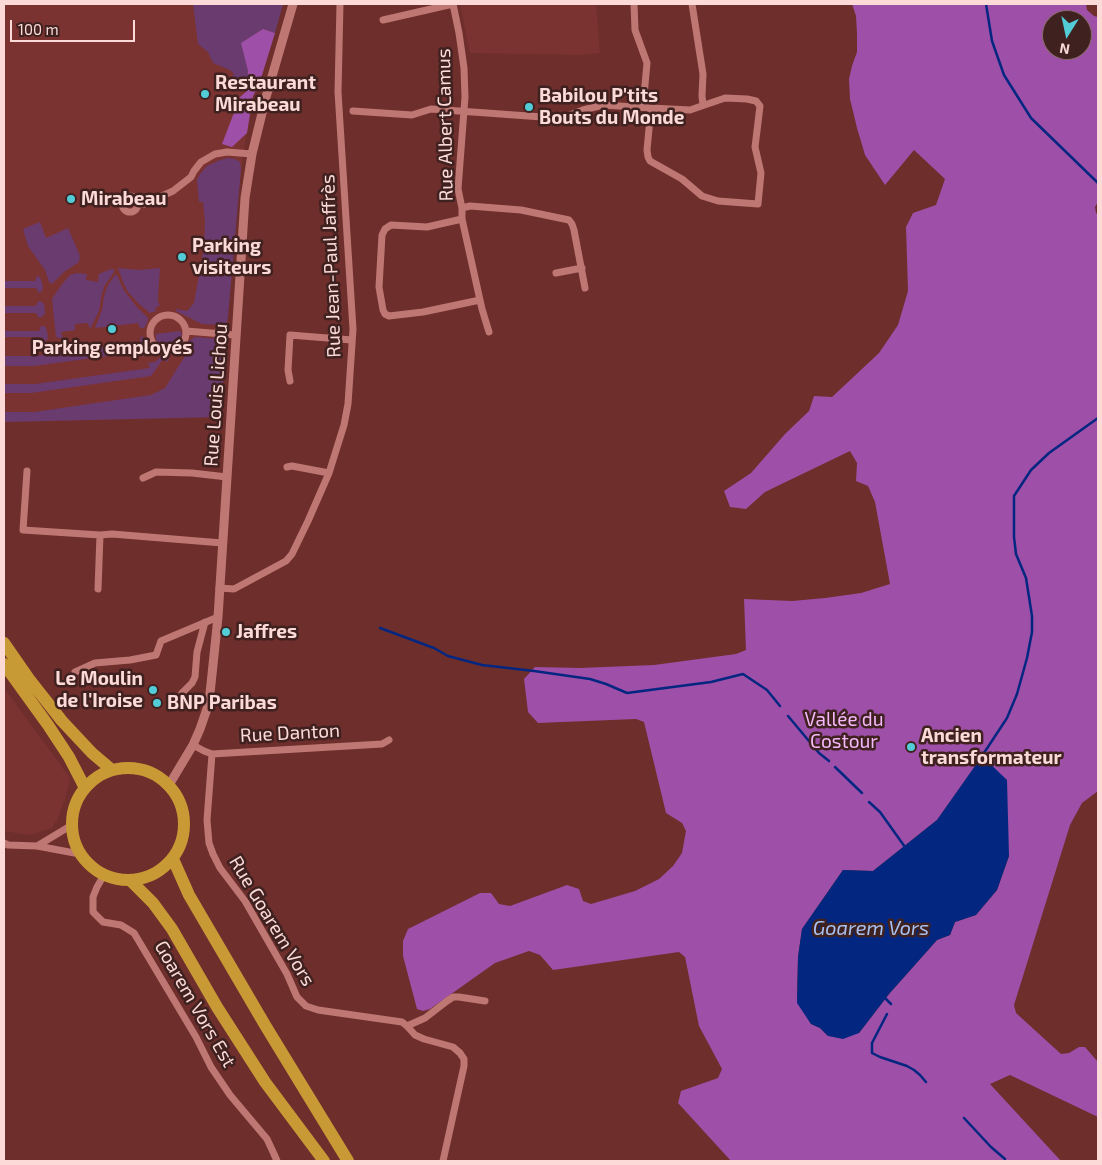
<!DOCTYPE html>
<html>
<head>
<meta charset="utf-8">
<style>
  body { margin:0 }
  #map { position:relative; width:1102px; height:1165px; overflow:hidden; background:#6d2e2c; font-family:"Exo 2",sans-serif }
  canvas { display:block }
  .frame { position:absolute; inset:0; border:5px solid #fbdad8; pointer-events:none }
  .north { position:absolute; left:1042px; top:10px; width:50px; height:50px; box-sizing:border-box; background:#3f2120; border:1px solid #8a6b6a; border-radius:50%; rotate:190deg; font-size:14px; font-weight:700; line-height:20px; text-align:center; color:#fbdad8 }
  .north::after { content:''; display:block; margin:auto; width:18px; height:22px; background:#52ccd6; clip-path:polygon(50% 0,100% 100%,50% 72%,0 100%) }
  .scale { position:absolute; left:10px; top:20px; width:125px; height:22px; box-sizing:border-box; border:2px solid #fbdad8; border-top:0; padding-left:6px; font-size:15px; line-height:18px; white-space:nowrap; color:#fbdad8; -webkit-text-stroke:4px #3f2120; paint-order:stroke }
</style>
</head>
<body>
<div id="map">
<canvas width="1102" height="1165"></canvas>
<div class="frame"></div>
<div class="north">N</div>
<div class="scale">100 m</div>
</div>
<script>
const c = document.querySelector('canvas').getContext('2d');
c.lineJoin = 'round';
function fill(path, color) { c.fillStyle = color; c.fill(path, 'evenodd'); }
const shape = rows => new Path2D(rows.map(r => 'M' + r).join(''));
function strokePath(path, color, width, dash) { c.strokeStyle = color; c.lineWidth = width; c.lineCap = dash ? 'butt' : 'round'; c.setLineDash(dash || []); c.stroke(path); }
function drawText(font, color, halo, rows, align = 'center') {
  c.font = font + ' "Exo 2",sans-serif'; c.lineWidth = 5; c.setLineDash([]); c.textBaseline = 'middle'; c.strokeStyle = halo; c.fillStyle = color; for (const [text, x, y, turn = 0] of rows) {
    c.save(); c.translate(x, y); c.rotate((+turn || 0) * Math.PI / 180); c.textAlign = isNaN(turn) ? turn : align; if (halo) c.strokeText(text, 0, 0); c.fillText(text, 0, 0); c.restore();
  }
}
const built = shape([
  [4,4,283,4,259,85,253,96,249,112,237,203,220,417,4,422],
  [460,4,596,4,600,53,582,55,470,53],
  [4,688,70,778,65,800,57,820,52,828,29,835,4,831]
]);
const green = shape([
  [193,4,283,4,275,33,263,29,242,43,248,71,247,91,242,84,231,78,234,74,230,70,213,63,208,52,198,44],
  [228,158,235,159,240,162,241,169,228,317,227,322,223,325,202,324,176,311,176,309,187,311,194,303,204,247,205,221,203,202,199,202,197,180,200,174,207,166,220,160],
  [40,222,46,238,68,228,80,256,79,262,64,272,53,283,51,284,49,282,45,270,28,246,23,229],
  [118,268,139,270,160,268,158,295,158,302,160,305,155,308,156,311,150,313,139,304,128,292,123,282],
  [111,269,114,269,114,272,105,285,102,293,99,311,90,329,88,323,75,324,75,330,61,332,63,339,56,337,52,299,63,283,70,275,77,273,87,274,86,280,98,282,99,274],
  [115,275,117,275,123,289,136,306,148,318,147,323,144,328,140,328,138,323,95,328,102,310,104,296,108,285],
  [37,276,40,277,43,286,42,291,39,293,36,288,4,288,4,281,35,281],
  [38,301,42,302,44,304,45,313,43,316,39,318,36,313,4,313,4,306,36,306],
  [41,326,44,326,46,328,48,336,47,340,44,342,41,337,4,337,4,331,39,331],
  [180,331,182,334,180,339,177,343,172,346,162,345,156,340,156,334],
  [141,336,145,338,155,351,153,354,143,356,144,351,34,366,4,366,4,356,35,356,140,342],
  [195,337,220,339,226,342,220,417,4,422,4,412,34,412,151,395,165,388,185,356,180,355,189,341],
  [162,356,169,358,167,362,163,359,151,376,31,393,4,393,4,384,35,384,150,368,148,363,155,362]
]);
const forest = shape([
  [852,4,1086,4,1087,10,1094,16,1098,17,1098,202,1095,207,1096,213,1098,215,1098,791,1082,803,1070,825,1014,1005,1016,1013,1061,1054,1069,1053,1079,1047,1085,1047,1098,1062,1098,1117,1010,1075,990,1084,1061,1161,731,1161,678,1103,681,1091,718,1078,722,1069,699,1026,685,957,679,952,553,970,540,955,529,951,495,963,430,1009,423,1011,417,1009,403,956,403,941,408,929,480,893,491,893,499,904,510,906,567,885,579,889,583,901,591,904,635,891,659,879,673,866,682,853,686,831,682,823,666,813,644,722,636,719,538,723,528,712,524,679,535,667,580,668,654,665,736,654,746,650,744,599,792,601,825,598,861,593,890,584,875,502,868,486,856,481,857,463,850,451,765,492,746,509,730,507,724,491,751,473,785,434,809,411,814,396,832,397,879,353,898,325,908,291,906,227,913,213,936,205,945,179,914,150,885,185,865,155,857,128,850,99,849,79,852,66,857,52,857,34,856,16],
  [1052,20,1082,20,1082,50,1052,50],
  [982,757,1009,856,997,890,976,915,955,922,950,935,937,940,889,994,859,1033,828,1036,820,1028,811,1024,800,1006,797,998,798,957,802,929,843,870,873,871,937,820],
  [263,29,275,33,259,85,253,96,247,133,232,147,222,144,240,97,247,91,248,71,241,43]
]);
const water = shape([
  [982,756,1007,780,1009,856,997,890,976,915,955,922,950,935,937,940,889,994,859,1033,843,1039,828,1036,820,1028,811,1024,797,1003,798,957,802,929,843,870,873,871,937,820]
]);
const stream = shape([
  [986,4,992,41,1004,75,1031,118,1098,183],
  [380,628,434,648,448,656,482,665,534,671,590,679,606,684,627,693,711,682,743,674,767,690,780,706],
  [788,716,819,753,829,761],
  [982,760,982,756,1007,718,1017,694,1027,658,1032,632,1032,616,1026,578,1016,554,1014,537,1014,496,1031,470,1049,453,1098,418],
  [835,767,862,793],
  [869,802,880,812,905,847],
  [885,995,885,998,891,1004],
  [887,1014,872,1043,872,1053,880,1057,907,1066,914,1070,920,1075,926,1082],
  [964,1118,991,1147,1005,1159]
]);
const street = shape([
  [453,4,459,33,464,68,465,97,458,189,462,208,462,219,482,309,489,332],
  [634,4,635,30,647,63,643,107],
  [692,4,703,74,702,96,703,105],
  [383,20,453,4],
  [353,111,412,115,431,109,556,118,567,116,583,110,603,105,651,108,647,150,648,157,650,161,682,179,702,196,718,201,758,204,761,173,755,147,760,106,756,101,747,99,725,98,690,110,651,108],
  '122 204a8 8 0 1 1 16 0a8 8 0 1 1-16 0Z',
  [138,204,144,204,173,191,191,177,194,171,201,162,215,154,227,152,252,154],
  [462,208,470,206,521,210,569,220,572,224,574,230,585,288],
  [462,219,427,227,391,225,385,229,382,235,379,287,383,310,385,314,389,316,423,312,480,300],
  [556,273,582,268],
  '150 333a18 18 0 1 1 36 0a18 18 0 1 1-36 0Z',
  [186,331,235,335],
  [290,381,288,370,290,335,352,340],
  [287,467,292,466,329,473],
  [27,471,23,530,100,535,112,534,222,543],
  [143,478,156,472,192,473,227,477],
  [219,588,234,589,286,561,292,554,308,521,329,473,344,425,348,404,353,329,338,92,340,4],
  [98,589,100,535],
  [75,672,95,663,130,660,156,655,161,641,218,617],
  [182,693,192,683,195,677,197,652,205,622],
  [193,745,204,751,212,754,382,744,389,740],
  [212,754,207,820,209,843,213,854,220,868,245,901,287,974,297,997,306,1006,318,1010,402,1022,407,1026,415,1035,424,1039,453,1047,460,1053,464,1059,464,1066,443,1161],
  [4,843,8,845,37,846,80,854],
  [37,846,72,825],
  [104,875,97,887,93,897,93,912,103,922,121,925,134,933,196,1037,211,1067,230,1095,267,1139,274,1154,277,1161],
  [407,1026,425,1018,447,1001,453,997,459,997,485,1001]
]);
const secondary = shape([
  [169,785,193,745,200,729,209,703,218,617,245,198,252,154,266,97,293,4]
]);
const highway = shape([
  [4,643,29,679,62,721,92,753,112,770],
  [4,664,48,725,69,757,85,788],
  '72 824a56 56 0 1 1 112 0a56 56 0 1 1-112 0Z',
  [173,859,189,895,265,1025,348,1161],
  [131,881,153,903,172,929,217,1007,265,1082,324,1161]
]);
const markers = [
  [205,94,5,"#52ccd6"],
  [529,107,5,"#52ccd6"],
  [71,199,5,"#52ccd6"],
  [182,257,5,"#52ccd6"],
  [112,329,5,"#52ccd6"],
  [226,632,5,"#52ccd6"],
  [153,690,5,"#52ccd6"],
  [157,703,5,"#52ccd6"],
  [911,747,5,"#52ccd6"]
];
const poiNames = [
  ["Restaurant",215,83],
  ["Mirabeau",215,105],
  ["Babilou P'tits",539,96],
  ["Bouts du Monde",539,118],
  ["Mirabeau",81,199],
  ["Parking",192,246],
  ["visiteurs",192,268],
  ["Parking employés",112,348,"center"],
  ["Jaffres",236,632],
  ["Le Moulin",143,679,"right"],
  ["de l'Iroise",143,701,"right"],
  ["BNP Paribas",167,703],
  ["Ancien",921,736],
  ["transformateur",921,758]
];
const streetNames = [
  ["Rue Albert Camus",445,125,-91],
  ["Rue Jean-Paul Jaffrès",331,266,-92],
  ["Rue Louis Lichou",216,395,-86],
  ["Rue Danton",290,733,-3],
  ["Rue Goarem Vors",272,921,59],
  ["Goarem Vors Est",195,1004,60]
];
const parkNames = [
  ["Vallée du",844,720],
  ["Costour",844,742]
];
const waterNames = [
  ["Goarem Vors",871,928]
];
fill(built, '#7b3332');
fill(green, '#6a3b6f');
fill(forest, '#9e4fa7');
fill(water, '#032781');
strokePath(stream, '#032781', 2.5);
strokePath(street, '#bf7773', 7);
strokePath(secondary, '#bf7773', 9);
strokePath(highway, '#c89a35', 12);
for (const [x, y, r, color] of markers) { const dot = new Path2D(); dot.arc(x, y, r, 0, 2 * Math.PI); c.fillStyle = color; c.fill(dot); strokePath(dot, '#3f2120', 2); }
drawText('bold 19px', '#fbdad8', '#3f2120', poiNames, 'left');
drawText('19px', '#fbdad8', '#3f2120', streetNames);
drawText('19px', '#f5b8fb', '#3f2120', parkNames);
drawText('italic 20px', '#a8c1f1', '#3f2120', waterNames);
</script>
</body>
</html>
